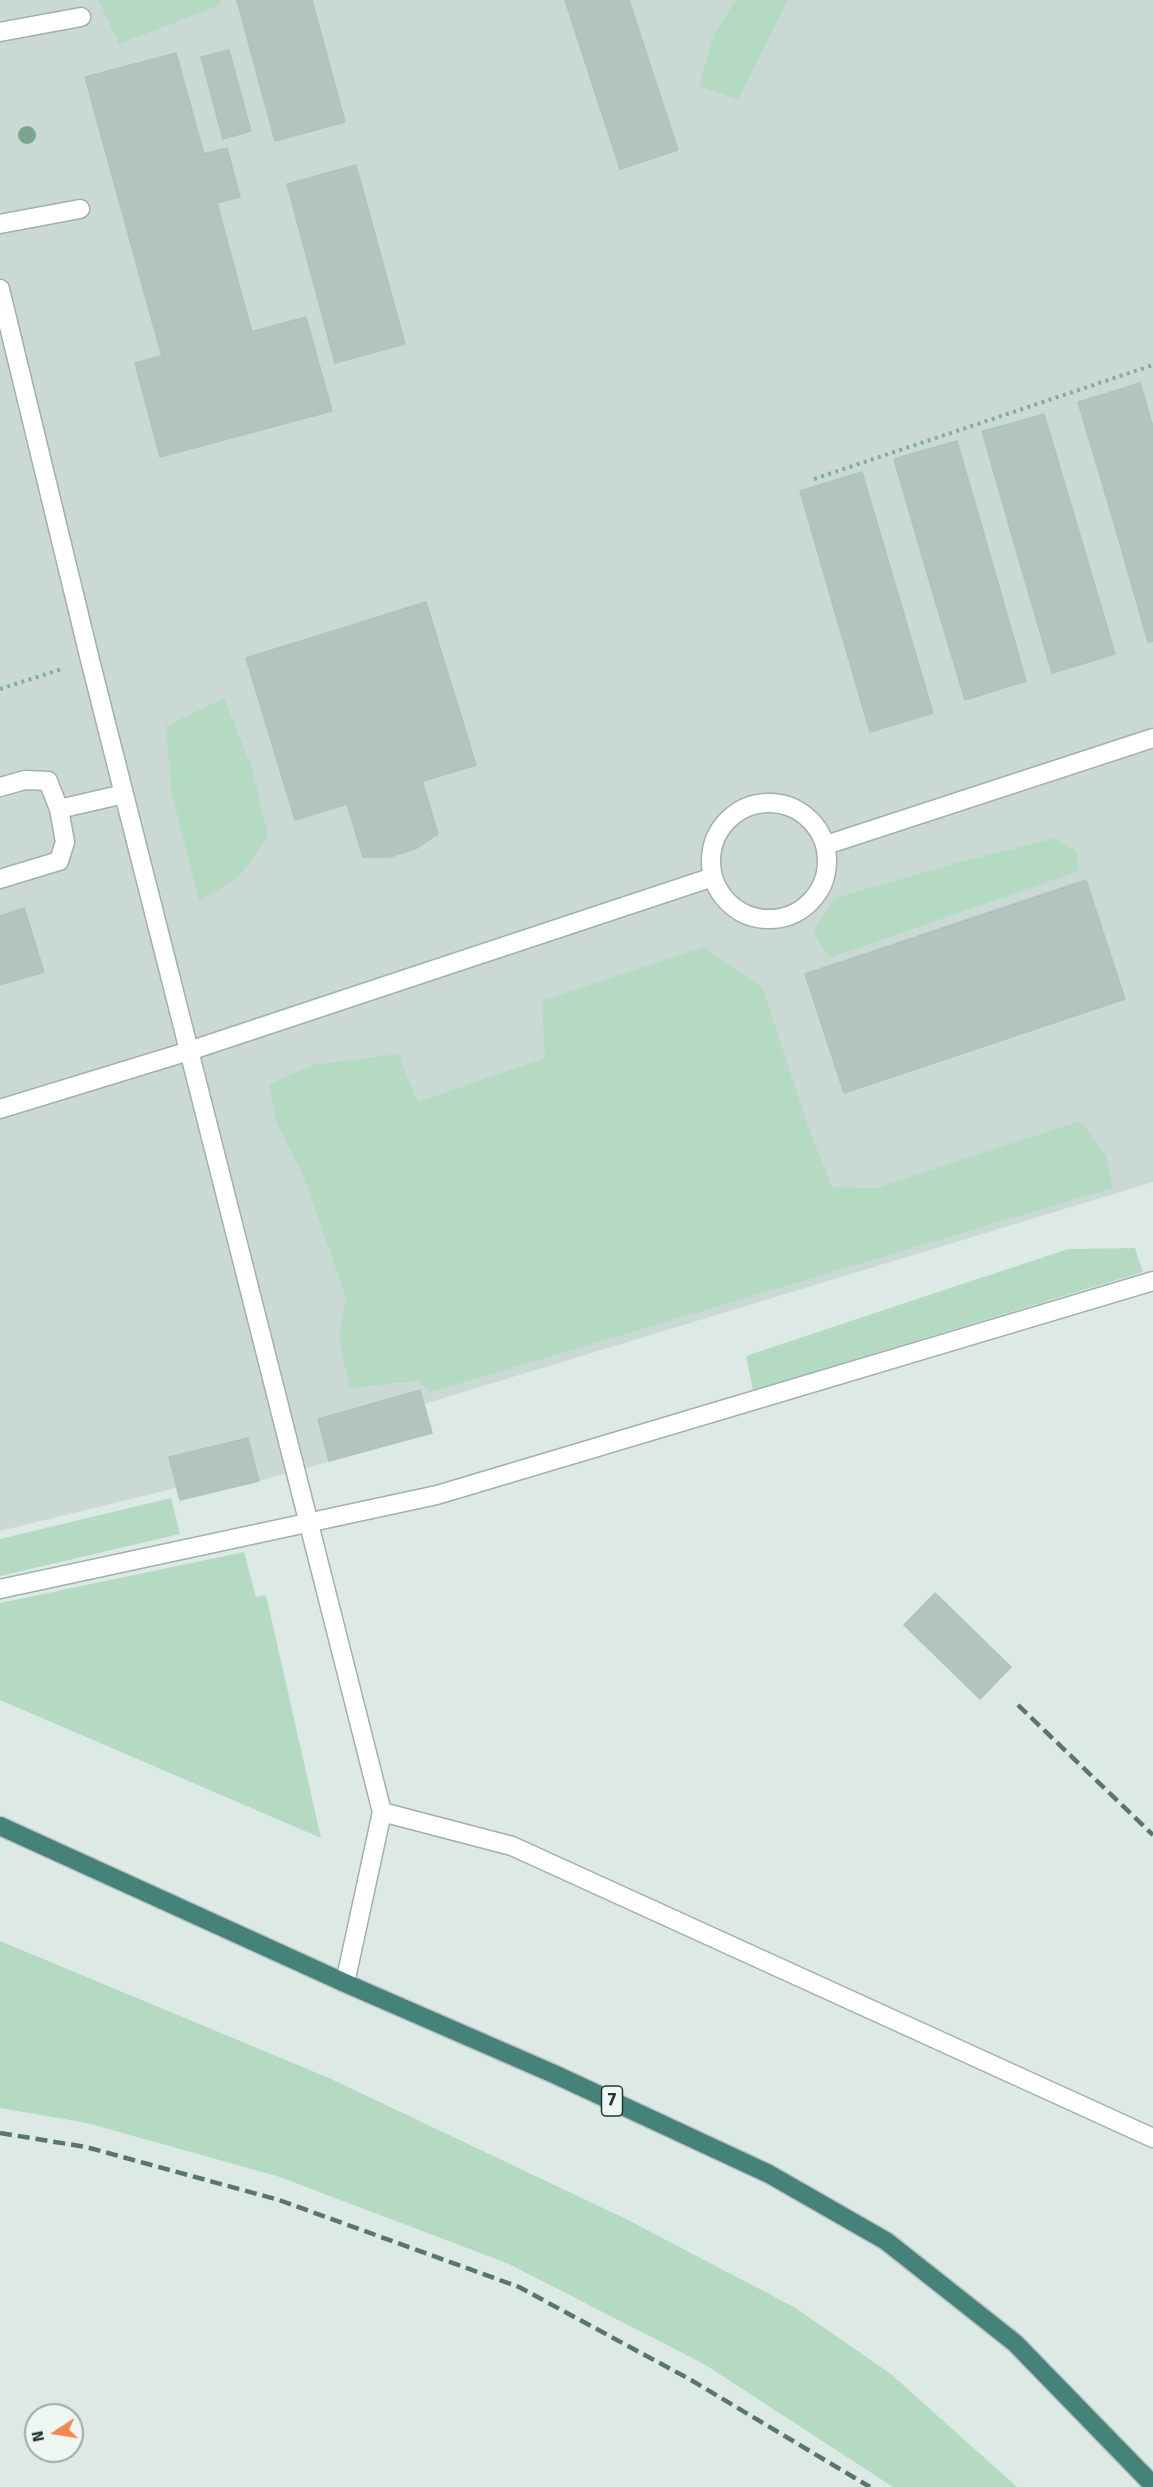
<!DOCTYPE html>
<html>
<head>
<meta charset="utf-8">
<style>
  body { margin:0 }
  #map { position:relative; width:1153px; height:2487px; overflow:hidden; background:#dde9e5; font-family:"Fira Sans",sans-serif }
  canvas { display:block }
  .north { position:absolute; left:24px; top:2403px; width:60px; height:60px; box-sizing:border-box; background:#edf6f2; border:2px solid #9aaaa6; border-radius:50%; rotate:258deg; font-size:16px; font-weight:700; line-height:24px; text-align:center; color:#1e3833 }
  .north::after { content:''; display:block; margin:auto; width:21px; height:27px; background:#f5854f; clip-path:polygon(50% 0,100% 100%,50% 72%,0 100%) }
</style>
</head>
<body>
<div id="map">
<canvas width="1153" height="2487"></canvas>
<div class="north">N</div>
</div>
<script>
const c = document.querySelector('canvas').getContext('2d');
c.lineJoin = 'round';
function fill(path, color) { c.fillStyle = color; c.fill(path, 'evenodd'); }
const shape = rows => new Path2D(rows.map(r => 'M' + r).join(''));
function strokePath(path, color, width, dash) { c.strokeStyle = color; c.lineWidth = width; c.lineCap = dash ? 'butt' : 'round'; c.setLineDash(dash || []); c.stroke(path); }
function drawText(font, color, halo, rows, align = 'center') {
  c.font = font + ' "Fira Sans",sans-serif'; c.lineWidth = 4.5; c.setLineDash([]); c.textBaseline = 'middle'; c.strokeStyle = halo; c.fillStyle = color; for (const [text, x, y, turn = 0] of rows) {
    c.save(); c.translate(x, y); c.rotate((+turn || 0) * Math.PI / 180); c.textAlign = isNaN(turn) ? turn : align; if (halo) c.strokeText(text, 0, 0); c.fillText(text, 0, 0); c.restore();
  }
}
const built = shape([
  [0,0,1153,0,1153,1182,424,1404,432,1433,259,1481,180,1500,176,1488,0,1531]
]);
const green = shape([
  [98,0,219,0,220,5,119,44],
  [736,0,788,0,738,100,699,86,714,34],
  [224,698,252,768,268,836,239,877,199,901,171,790,166,726],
  [1055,838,1077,852,1079,871,829,958,813,931,835,898,956,863],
  [704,947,762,987,810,1132,832,1187,876,1188,1080,1121,1106,1155,1113,1188,431,1392,417,1381,349,1388,339,1335,346,1298,304,1178,276,1122,269,1084,313,1065,398,1054,418,1102,545,1058,542,1001],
  [1135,1248,1143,1272,753,1390,746,1356,1068,1249],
  [171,1498,180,1534,0,1576,0,1539],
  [244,1552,256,1597,266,1595,321,1838,0,1700,0,1603],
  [0,1941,329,2078,626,2219,794,2307,891,2374,1017,2487,893,2487,704,2364,509,2264,280,2177,87,2123,0,2108]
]);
const building = shape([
  [237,0,312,0,345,122,275,141,237,0],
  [565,0,629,0,678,150,620,169,565,0],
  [229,50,251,131,223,139,201,57,229,50],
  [176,53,204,154,227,148,240,197,217,203,244,303,154,328,85,77,176,53],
  [356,165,405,344,335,363,287,184,356,165],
  [244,303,252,332,162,356,154,328,244,303],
  [306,317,332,411,160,457,135,363,306,317],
  [1140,383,1153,427,1153,511,1133,517,1098,396,1140,383],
  [1098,396,1133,517,1114,523,1078,402,1098,396],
  [1044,414,1080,535,1038,547,1002,426,1044,414],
  [1002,426,1038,547,1017,553,982,431,1002,426],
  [957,441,992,562,949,575,914,453,957,441],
  [914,453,949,575,929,580,894,459,914,453],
  [862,472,898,594,855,607,819,485,862,472],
  [819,485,855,607,835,612,800,491,819,485],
  [1153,511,1153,585,1133,517,1153,511],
  [1133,517,1153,585,1153,641,1148,642,1114,523,1133,517],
  [1080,535,1115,654,1072,667,1038,547,1080,535],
  [1038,547,1072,667,1052,673,1017,553,1038,547],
  [992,562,1026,681,984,694,949,575,992,562],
  [949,575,984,694,965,700,929,580,949,575],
  [898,594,933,713,890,726,855,607,898,594],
  [426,602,476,765,295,820,246,658,426,602],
  [855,607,890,726,870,732,835,612,855,607],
  [422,781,438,834,417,848,390,857,363,857,347,804,422,781],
  [1086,880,1125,999,844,1093,805,974,1086,880],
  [24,908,44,972,0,985,0,916,24,908],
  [420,1390,432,1433,329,1461,318,1419,420,1390],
  [248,1438,259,1481,180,1500,169,1457,248,1438],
  [935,1593,1011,1667,980,1699,904,1625,935,1593]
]);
const path = shape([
  [814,479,1153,365],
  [0,689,62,669]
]);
const service = shape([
  [0,32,81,17],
  [0,224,80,209],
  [0,289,90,660,382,1812,345,1983],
  [0,787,25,780,48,781,59,809,65,842,59,861,0,879],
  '711 861a58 58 0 1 1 116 0a58 58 0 1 1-116 0Z',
  [59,809,124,794],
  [826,845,1153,738],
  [0,1109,189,1051,713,877],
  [0,1589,437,1495,1153,1281],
  [382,1812,512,1846,1153,2138]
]);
const trunk = shape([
  [0,1826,345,1983,554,2074,769,2174,886,2241,1015,2343,1153,2485]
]);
const rail = shape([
  [1018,1705,1153,1835],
  [0,2133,86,2147,279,2200,519,2287,691,2380,870,2487]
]);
const trees = [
  [27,135]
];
const shields = [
  [612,2101,21]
];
const shieldNames = [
  ["7",612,2101]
];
fill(built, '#cbd9d4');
fill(green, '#b4dbc2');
fill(building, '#b2c4be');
strokePath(building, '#afc3bc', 1.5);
strokePath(service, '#a0b0ac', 21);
strokePath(trunk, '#bcc3c2', 21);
strokePath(path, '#7caea2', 4, [3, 4.5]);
strokePath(service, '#fff', 18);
strokePath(trunk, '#458279', 18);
strokePath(rail, '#58756f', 4.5, [12, 6]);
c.fillStyle = '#79a68f';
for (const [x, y] of trees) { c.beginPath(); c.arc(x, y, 9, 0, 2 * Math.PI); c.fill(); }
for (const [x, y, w] of shields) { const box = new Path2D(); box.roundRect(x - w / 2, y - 15, w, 30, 4.5); c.fillStyle = '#edf6f2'; c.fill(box); strokePath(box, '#1e3833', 1.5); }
drawText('bold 18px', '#1e3833', null, shieldNames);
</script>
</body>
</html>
